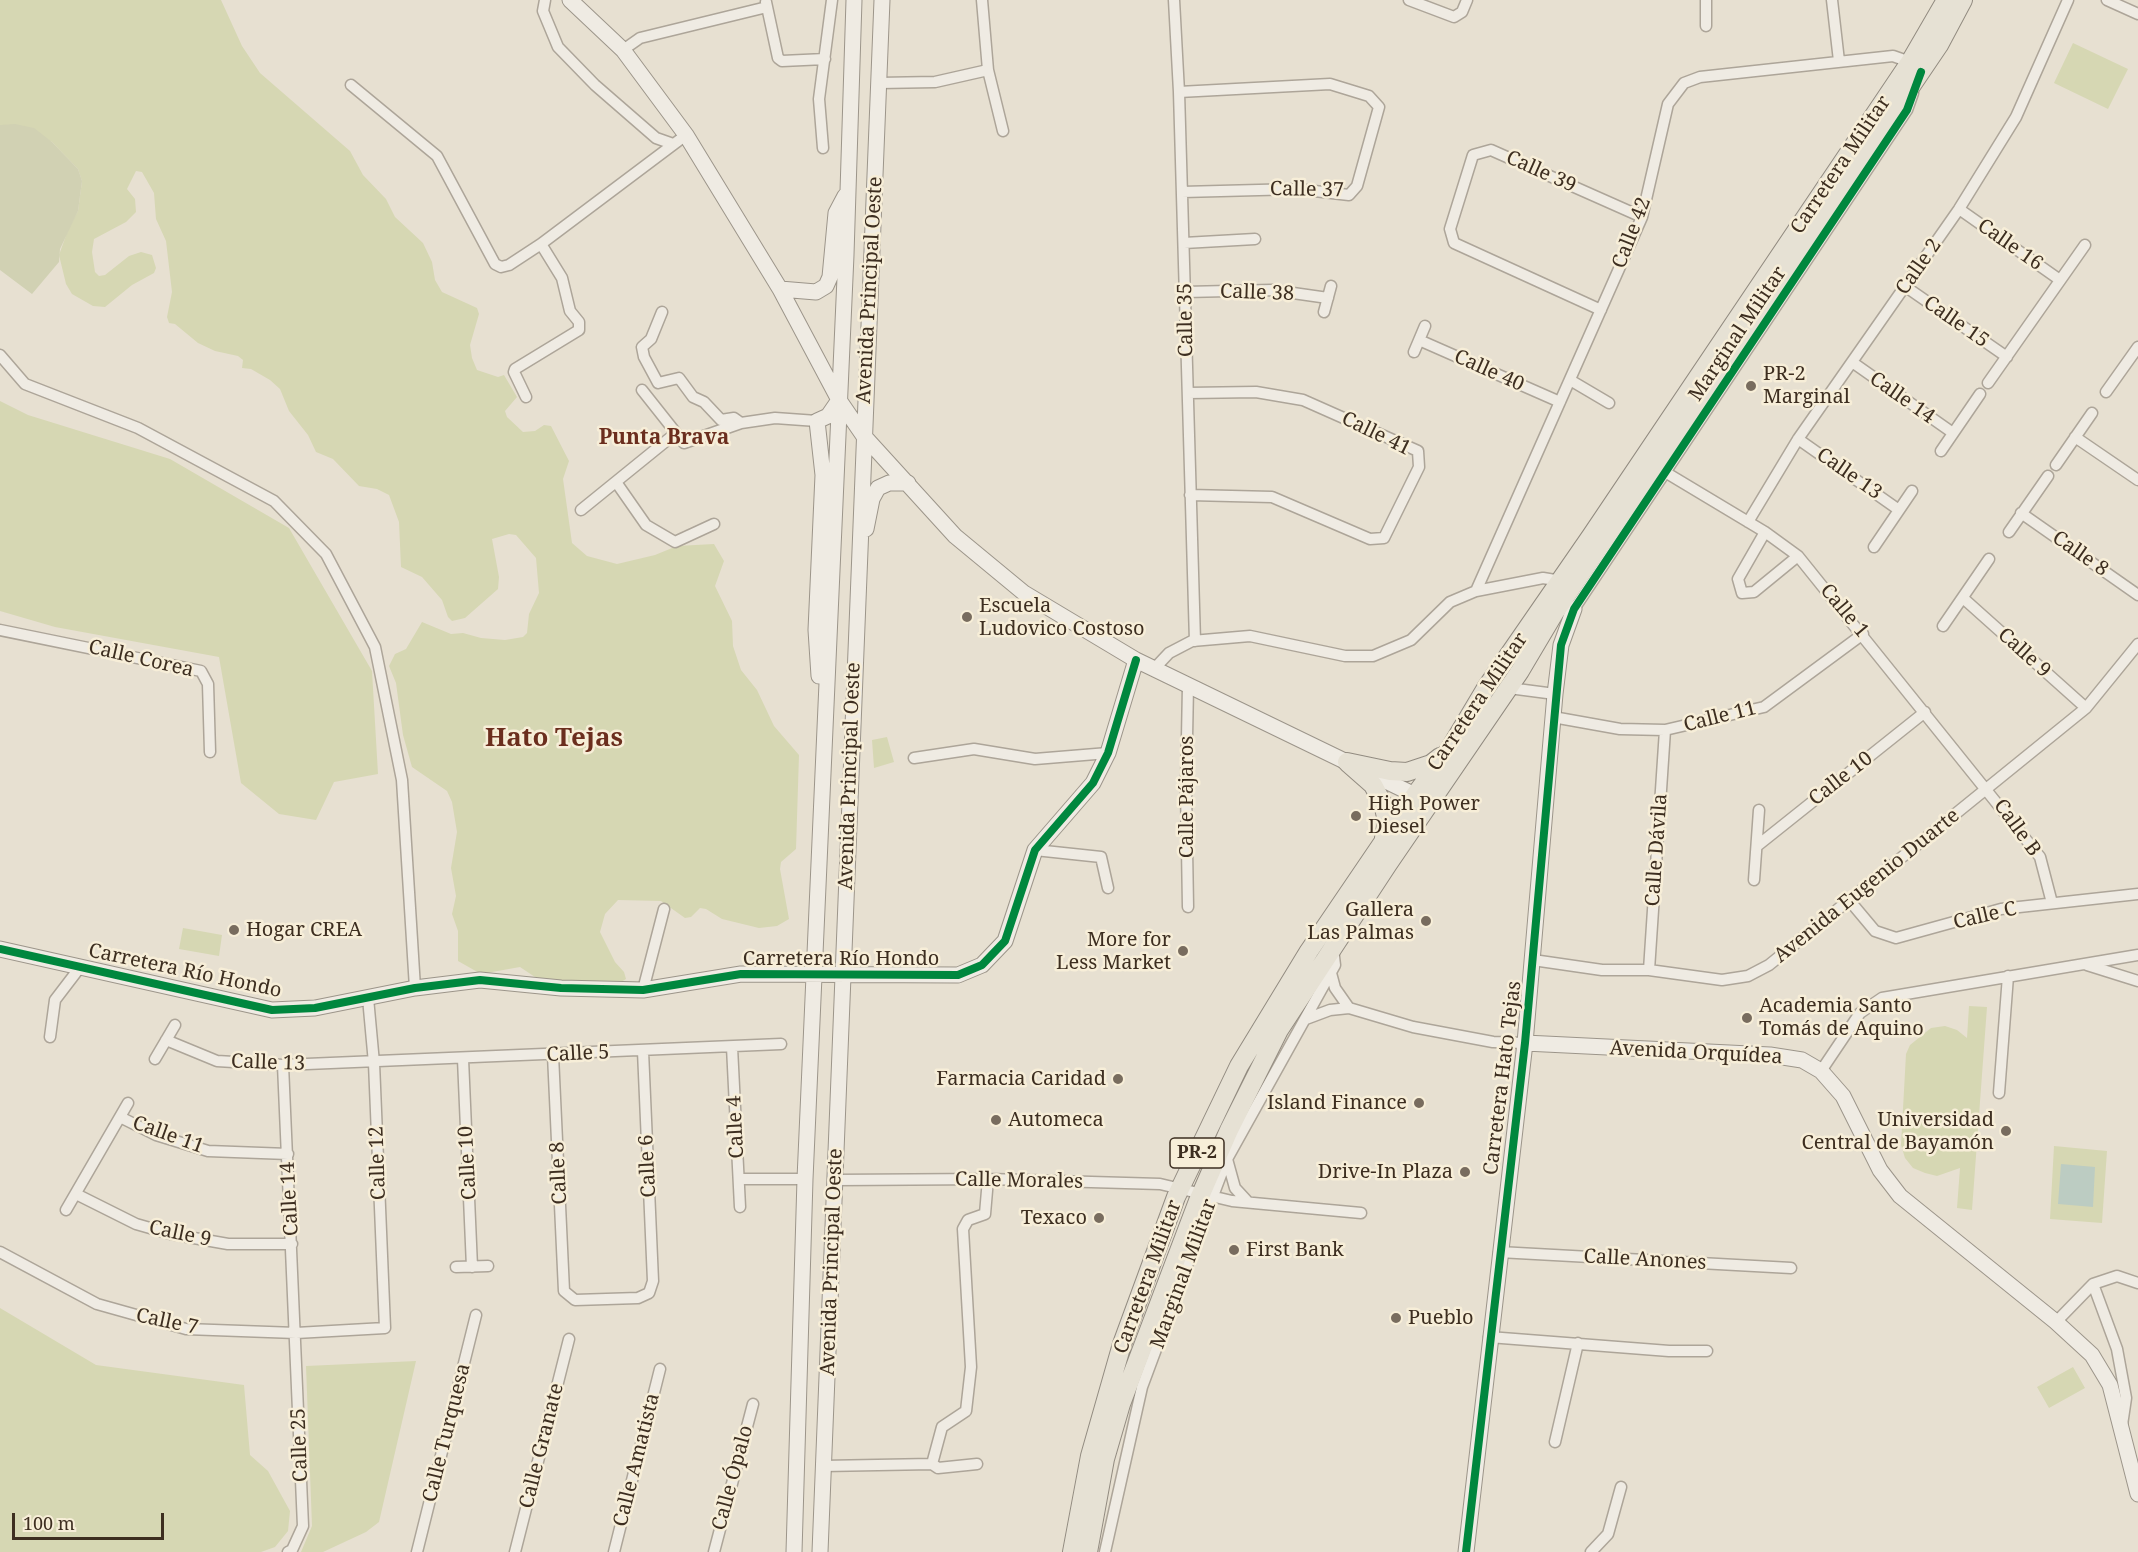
<!DOCTYPE html>
<html>
<head>
<meta charset="utf-8">
<style>
  body { margin:0 }
  #map { position:relative; width:2138px; height:1552px; overflow:hidden; background:#e7e0d1; font-family:"Noto Serif",serif }
  canvas { display:block }
  .scale { position:absolute; left:12px; top:1513px; width:152px; height:27px; box-sizing:border-box; border:3px solid #3d2e20; border-top:0; padding-left:8px; font-size:18px; line-height:21px; white-space:nowrap; color:#3d2e20; -webkit-text-stroke:4px #f7eed8; paint-order:stroke }
</style>
</head>
<body>
<div id="map">
<canvas width="2138" height="1552"></canvas>
<div class="scale">100 m</div>
</div>
<script>
const c = document.querySelector('canvas').getContext('2d');
c.lineJoin = 'round';
function fill(path, color) { c.fillStyle = color; c.fill(path, 'evenodd'); }
const shape = rows => new Path2D(rows.map(r => 'M' + r).join(''));
function strokePath(path, color, width, dash) { c.strokeStyle = color; c.lineWidth = width; c.lineCap = dash ? 'butt' : 'round'; c.setLineDash(dash || []); c.stroke(path); }
function drawText(font, color, halo, rows, align = 'center') {
  c.font = font + ' "Noto Serif",serif'; c.lineWidth = 5; c.setLineDash([]); c.textBaseline = 'middle'; c.strokeStyle = halo; c.fillStyle = color; for (const [text, x, y, turn = 0] of rows) {
    c.save(); c.translate(x, y); c.rotate((+turn || 0) * Math.PI / 180); c.textAlign = isNaN(turn) ? turn : align; if (halo) c.strokeText(text, 0, 0); c.fillText(text, 0, 0); c.restore();
  }
}
const green = shape([
  [0,0,221,0,242,46,260,73,350,151,363,175,386,199,395,217,423,243,432,262,435,280,442,292,477,308,479,314,470,345,472,358,477,370,498,377,504,375,517,397,505,411,507,417,523,432,535,431,544,425,551,426,569,461,563,479,572,543,587,556,617,564,655,555,677,546,714,544,724,561,715,586,732,621,733,646,741,670,757,690,774,726,799,755,796,849,781,862,780,869,789,919,777,926,759,928,722,919,706,909,700,908,691,917,685,918,661,901,618,900,605,914,600,932,615,962,624,972,626,979,621,982,541,981,520,967,481,974,458,961,458,931,452,914,456,896,451,868,457,832,452,802,447,791,412,767,403,735,396,683,389,666,395,654,406,649,422,622,451,634,463,633,481,638,505,640,523,637,527,633,529,614,539,593,536,558,516,535,509,534,492,539,499,577,498,589,465,618,452,621,448,617,442,600,422,577,401,567,399,522,389,495,377,489,359,486,333,459,316,452,308,435,289,411,280,389,270,380,251,369,242,368,243,360,238,356,215,351,198,343,175,324,169,323,167,317,172,292,166,241,156,219,154,193,142,172,136,171,127,189,135,199,136,212,126,222,94,239,92,252,95,272,99,276,105,275,129,256,141,252,152,255,156,268,154,273,132,285,105,307,93,306,72,294,66,284,59,255,69,227,78,211,82,181,78,169,52,142,22,126,0,125],
  [2073,43,2128,69,2108,109,2054,83],
  [0,401,28,415,170,459,289,528,372,671,378,774,334,782,316,820,279,814,241,783,219,657,55,627,0,611],
  [887,737,894,762,874,768,872,740],
  [183,928,222,935,219,956,179,949],
  [1969,1006,1987,1007,1972,1210,1957,1208,1960,1168,1937,1176,1925,1173,1913,1168,1905,1158,1901,1145,1906,1054,1910,1045,1931,1028,1945,1026,1957,1030,1967,1038],
  [2054,1146,2107,1151,2102,1223,2050,1219],
  [0,1308,96,1365,244,1385,250,1455,268,1471,290,1511,288,1531,275,1547,261,1552,0,1552],
  [416,1361,379,1522,366,1532,323,1552,301,1552,312,1526,306,1366],
  [2073,1367,2085,1388,2049,1408,2037,1387]
]);
const cemetery = shape([
  [15,124,34,128,52,142,78,169,82,181,78,211,60,249,59,262,32,294,0,270,0,125]
]);
const water = shape([
  [2061,1164,2095,1167,2093,1207,2058,1204]
]);
const street = shape([
  [545,0,543,11,558,47,595,85,656,138,673,144],
  [982,0,988,70,1003,131],
  [1174,0,1179,92,1195,641],
  [1409,0,1454,17,1462,12,1467,0],
  [1706,0,1706,26],
  [1832,0,1839,61],
  [2107,0,2138,14],
  [766,2,778,58,782,61,825,59],
  [623,50,640,38,767,7],
  [879,83,935,82,988,70],
  [351,85,437,156,495,264,501,267,509,265,541,244,686,135],
  [1179,92,1330,84,1369,96,1379,107,1357,186,1349,195,1297,189,1182,192],
  [823,148,819,99,832,0],
  [1959,209,2060,280],
  [1184,243,1255,239],
  [1906,287,2007,357],
  [1185,292,1272,290,1328,298],
  [1601,310,1454,243,1450,229,1473,155,1491,150,1642,217],
  [662,312,651,339,642,347,644,357,658,383,679,378,693,397,704,402,721,420,734,418,741,423],
  [1324,312,1331,286],
  [1419,340,1560,402],
  [1414,352,1425,326],
  [0,355,25,384,138,428,274,501,326,554,375,647,402,780,415,988],
  [1852,362,1953,433],
  [1570,380,1609,403],
  [1988,383,2085,245],
  [642,390,684,443,741,423,775,418,817,421],
  [2106,392,2138,347],
  [1188,393,1256,392,1303,400,1418,451,1419,467,1384,538,1370,539,1272,497,1190,495],
  [526,397,514,372,515,369,579,330,579,322,570,311,562,278,541,244],
  [2075,437,2138,480],
  [1798,439,1899,510],
  [1941,451,1980,394],
  [2056,465,2092,413],
  [1665,472,1765,532,1798,556,2040,857,2052,903],
  [616,482,646,525,675,542,714,524],
  [581,510,676,433],
  [2021,513,2138,595],
  [1748,522,1798,439,1959,209,2016,117,2068,0],
  [1765,532,1738,579,1742,593,1754,592,1798,556],
  [2009,532,2048,476],
  [1874,547,1912,491],
  [1476,591,1642,217,1668,104,1684,83,1700,77,1893,56,1910,62],
  [1963,598,2086,708],
  [1574,609,1907,110,1913,93],
  [1943,626,1989,559],
  [0,630,201,671,208,684,210,752],
  [1154,669,1169,653,1192,641,1250,636,1345,656,1373,656,1411,640,1450,602,1476,591,1543,578,1561,581],
  [1188,686,1186,789,1188,907],
  [1509,688,1555,694],
  [1553,717,1620,729,1665,730,1764,707,1863,634],
  [914,758,974,749,1035,759,1108,753],
  [1757,846,1925,712],
  [1035,850,1101,857,1108,888],
  [1754,880,1759,810],
  [1849,900,1875,931,1896,938,2001,909,2138,894],
  [1533,960,1602,970,1649,970,1722,980,1748,976,1769,965,2086,708,2138,644],
  [2087,965,2138,981],
  [1649,970,1665,730],
  [1331,973,1335,988,1349,1008],
  [643,990,664,909],
  [1306,1019,1330,1010,1349,1008,1413,1027,1493,1042,1525,1043],
  [50,1037,55,1000,81,966],
  [166,1040,217,1061,283,1065,781,1044],
  [732,1047,740,1207],
  [553,1055,564,1291,575,1300,638,1298,649,1293,653,1281,643,1051],
  [155,1059,175,1025],
  [463,1059,472,1267],
  [283,1065,303,1526,292,1550,288,1552],
  [1821,1071,1860,1013,1882,998,2138,955],
  [1999,1093,2008,976],
  [120,1117,156,1135,208,1151,288,1154],
  [1227,1159,1235,1188,1247,1201],
  [739,1179,805,1179],
  [836,1180,988,1179,1160,1184,1232,1201,1361,1213],
  [76,1194,136,1224,171,1234,228,1244,292,1244],
  [66,1210,128,1103],
  [0,1252,97,1304,186,1329,296,1333,385,1328,374,1063,368,998],
  [1499,1252,1791,1268],
  [456,1267,488,1266],
  [2093,1284,2117,1349,2126,1398,2122,1425],
  [2056,1322,2093,1284,2117,1276,2138,1283],
  [1489,1337,1669,1351,1707,1351],
  [1555,1442,1578,1343],
  [932,1464,942,1427,966,1411,971,1367,963,1229,968,1220,985,1214,988,1179],
  [823,1466,932,1464,938,1468,977,1464],
  [417,1552,476,1315],
  [515,1552,569,1339],
  [614,1552,660,1369],
  [714,1552,753,1404],
  [1105,1552,1142,1387,1213,1196,1227,1159,1335,965,1333,949],
  [1591,1552,1608,1534,1621,1487]
]);
const secondary = shape([
  [570,0,623,50,686,135,780,289,839,400,863,435,955,536,1024,593,1136,660,1423,799],
  [780,289,816,292,826,286,830,277,836,213,845,196],
  [866,529,872,499,878,488,889,483,908,483],
  [819,676,816,630,823,475,817,421,828,416,839,400],
  [0,949,272,1010,315,1008,415,988,480,980,561,988,643,990,741,974,958,975,982,965,1005,941,1035,850,1093,783,1108,753,1136,660],
  [1525,1043,1770,1055,1802,1060,1821,1071,1843,1096,1880,1170,1900,1196,2056,1322,2092,1355,2110,1385,2138,1494],
  [794,1552,805,1179,846,255,854,0],
  [820,1552,882,0],
  [1466,1552,1525,1043,1555,694,1561,645,1574,609]
]);
const primary = shape([
  [1347,762,1390,771,1407,772,1431,764,1440,757],
  [1348,763,1373,785,1383,804,1387,821,1384,838],
  [1072,1552,1090,1456,1122,1344,1176,1197,1239,1066,1309,951,1415,795,1449,750,1486,688,1591,536,1910,62,1946,0],
  [1088,1552,1105,1459,1121,1404,1198,1201,1229,1130,1279,1030,1388,864,1520,671,1555,612,1939,45,1963,0]
]);
const cycleway = shape([
  [0,949,272,1010,315,1008,415,988,480,980,561,988,643,990,741,974,958,975,982,965,1005,941,1035,850,1093,783,1108,753,1136,660],
  [1466,1552,1525,1043,1561,645,1574,609,1907,110,1921,72]
]);
const markers = [
  [1751,386,6,"#786c5e"],
  [967,617,6,"#786c5e"],
  [1356,816,6,"#786c5e"],
  [1426,921,6,"#786c5e"],
  [234,930,6,"#786c5e"],
  [1183,951,6,"#786c5e"],
  [1747,1018,6,"#786c5e"],
  [1118,1079,6,"#786c5e"],
  [1419,1103,6,"#786c5e"],
  [996,1120,6,"#786c5e"],
  [2006,1131,6,"#786c5e"],
  [1465,1172,6,"#786c5e"],
  [1099,1218,6,"#786c5e"],
  [1234,1250,6,"#786c5e"],
  [1396,1318,6,"#786c5e"]
];
const shields = [
  [1197,1153,54]
];
const shieldNames = [
  ["PR-2",1197,1153]
];
const streetNames = [
  ["Carretera Militar",1841,165,-56],
  ["Calle 39",1541,172,24],
  ["Calle 37",1307,190,1],
  ["Calle 42",1632,233,-69],
  ["Calle 16",2010,245,35],
  ["Calle 2",1919,267,-55],
  ["Avenida Principal Oeste",870,290,-87],
  ["Calle 38",1257,293,2],
  ["Calle 35",1186,320,-91],
  ["Calle 15",1956,322,35],
  ["Marginal Militar",1738,334,-56],
  ["Calle 40",1489,371,24],
  ["Calle 14",1902,398,35],
  ["Calle 41",1376,434,26],
  ["Calle 13",1849,474,35],
  ["Calle 8",2080,554,35],
  ["Calle 1",1844,611,50],
  ["Calle 9",2024,653,42],
  ["Calle Corea",141,659,13],
  ["Carretera Militar",1478,702,-56],
  ["Calle 11",1720,717,-14],
  ["Avenida Principal Oeste",850,776,-88],
  ["Calle 10",1841,779,-38],
  ["Calle Pájaros",1187,797,-90],
  ["Calle B",2017,828,54],
  ["Calle Dávila",1657,850,-86],
  ["Avenida Eugenio Duarte",1867,886,-39],
  ["Calle C",1985,916,-13],
  ["Carretera Río Hondo",841,959],
  ["Carretera Río Hondo",185,971,12],
  ["Avenida Orquídea",1696,1053,3],
  ["Calle 5",578,1054,-3],
  ["Calle 13",268,1063,2],
  ["Carretera Hato Tejas",1503,1078,-83],
  ["Calle 4",736,1127,-93],
  ["Calle 11",168,1135,20],
  ["Calle 12",378,1163,-92],
  ["Calle 10",468,1163,-93],
  ["Calle 6",648,1166,-93],
  ["Calle 8",559,1173,-93],
  ["Calle Morales",1019,1181,1],
  ["Calle 14",290,1199,-93],
  ["Calle 9",180,1234,12],
  ["Calle Anones",1645,1260,3],
  ["Avenida Principal Oeste",832,1262,-88],
  ["Marginal Militar",1184,1274,-70],
  ["Carretera Militar",1148,1277,-70],
  ["Calle 7",167,1322,12],
  ["Calle Turquesa",447,1433,-76],
  ["Calle 25",300,1445,-92],
  ["Calle Granate",542,1446,-76],
  ["Calle Amatista",637,1460,-76],
  ["Calle Ópalo",733,1478,-75]
];
const poiNames = [
  ["PR-2",1763,374],
  ["Marginal",1763,397],
  ["Escuela",979,606],
  ["Ludovico Costoso",979,629],
  ["High Power",1368,804],
  ["Diesel",1368,827],
  ["Gallera",1414,910,"right"],
  ["Las Palmas",1414,933,"right"],
  ["Hogar CREA",246,930],
  ["More for",1171,940,"right"],
  ["Less Market",1171,963,"right"],
  ["Academia Santo",1759,1006],
  ["Tomás de Aquino",1759,1029],
  ["Farmacia Caridad",1106,1079,"right"],
  ["Island Finance",1407,1103,"right"],
  ["Automeca",1008,1120],
  ["Universidad",1994,1120,"right"],
  ["Central de Bayamón",1994,1143,"right"],
  ["Drive-In Plaza",1453,1172,"right"],
  ["Texaco",1087,1218,"right"],
  ["First Bank",1246,1250],
  ["Pueblo",1408,1318]
];
const neighbourhoodNames = [
  ["Punta Brava",664,438]
];
const districtNames = [
  ["Hato Tejas",554,739]
];
fill(green, '#d6d7b3');
fill(cemetery, '#d1d1b3');
fill(water, '#bcccc2');
strokePath(street, '#ada599', 13);
strokePath(secondary, '#9c958a', 17);
strokePath(primary, '#928b80', 20);
strokePath(street, '#efebe3', 10);
strokePath(secondary, '#efebe3', 15);
strokePath(primary, '#e6e1d4', 18);
strokePath(cycleway, '#00873e', 8);
for (const [x, y, r, color] of markers) { const dot = new Path2D(); dot.arc(x, y, r, 0, 2 * Math.PI); c.fillStyle = color; c.fill(dot); strokePath(dot, '#f7eed8', 2); }
for (const [x, y, w] of shields) { const box = new Path2D(); box.roundRect(x - w / 2, y - 15, w, 30, 4.5); c.fillStyle = '#f7eed8'; c.fill(box); strokePath(box, '#3d2e20', 1.5); }
drawText('bold 18px', '#3d2e20', null, shieldNames);
drawText('20px', '#3d2e20', '#f7eed8', streetNames);
drawText('20px', '#3d2e20', '#f7eed8', poiNames, 'left');
drawText('bold 21px', '#6b2e1e', '#f7eed8', neighbourhoodNames);
drawText('bold 26px', '#6b2e1e', '#f7eed8', districtNames);
</script>
</body>
</html>
